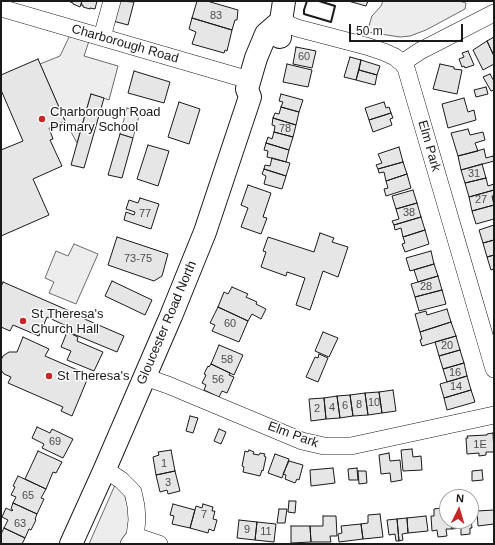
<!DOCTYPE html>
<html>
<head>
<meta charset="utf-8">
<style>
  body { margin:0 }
  #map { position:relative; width:495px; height:545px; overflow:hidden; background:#fff; font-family:Helvetica,sans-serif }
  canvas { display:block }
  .frame { position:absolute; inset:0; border:2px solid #1a1a1a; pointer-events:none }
  .north { position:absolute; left:439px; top:489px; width:40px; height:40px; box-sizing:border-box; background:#fff; border:1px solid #a3a3a3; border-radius:50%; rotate:5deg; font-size:11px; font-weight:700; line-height:16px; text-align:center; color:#1a1a1a }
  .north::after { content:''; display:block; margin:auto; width:14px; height:18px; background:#c62828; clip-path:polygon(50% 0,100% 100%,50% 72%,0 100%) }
  .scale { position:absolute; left:349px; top:24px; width:114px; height:18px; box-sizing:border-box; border:2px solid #1a1a1a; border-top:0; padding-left:5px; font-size:12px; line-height:14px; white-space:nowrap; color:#1a1a1a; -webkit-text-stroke:3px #fff; paint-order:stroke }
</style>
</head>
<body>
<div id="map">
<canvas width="495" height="545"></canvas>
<div class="frame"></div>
<div class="north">N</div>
<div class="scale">50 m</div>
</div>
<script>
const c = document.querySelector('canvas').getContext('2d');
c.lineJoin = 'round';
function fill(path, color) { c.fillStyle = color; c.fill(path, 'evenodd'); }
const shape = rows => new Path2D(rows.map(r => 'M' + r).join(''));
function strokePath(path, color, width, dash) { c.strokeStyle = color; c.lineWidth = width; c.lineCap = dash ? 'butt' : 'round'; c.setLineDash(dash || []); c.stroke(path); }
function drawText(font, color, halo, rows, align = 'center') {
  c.font = font + ' Helvetica,sans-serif'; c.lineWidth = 3; c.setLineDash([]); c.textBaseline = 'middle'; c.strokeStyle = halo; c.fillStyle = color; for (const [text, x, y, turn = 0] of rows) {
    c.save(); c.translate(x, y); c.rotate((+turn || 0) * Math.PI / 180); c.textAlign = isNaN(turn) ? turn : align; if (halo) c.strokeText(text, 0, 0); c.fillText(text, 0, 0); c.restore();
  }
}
const built = shape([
  [383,1,459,1,466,3,465,9,426,30,410,36,400,37,367,32,372,16,381,6,383,1],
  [70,35,89,41,84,56,118,66,109,100,91,94,77,143,65,121,40,64,60,56,70,35],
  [127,108,140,112,133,138,120,134,127,108],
  [74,244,98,254,76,304,49,293,54,282,45,278,56,251,68,256,74,244],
  [115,485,124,493,132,517,124,544,89,544,115,485]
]);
const building = shape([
  [68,1,82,1,80,7,73,4,73,3,68,1],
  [82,1,97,1,95,9,90,8,90,9,83,7,83,5,81,5,82,1],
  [118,1,134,2,128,25,113,21,118,1],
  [197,1,207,1,238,10,237,20,235,20,232,30,192,18,197,1],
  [348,1,368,1,366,6,348,1],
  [192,18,232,30,227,51,225,50,224,53,192,44,196,32,189,29,192,18],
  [494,37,494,56,487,41,494,37],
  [487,41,494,56,494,64,483,70,473,50,487,41],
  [296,47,316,51,312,68,293,64,296,47],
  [468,51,474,65,465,68,464,66,462,67,459,59,464,57,462,53,468,51],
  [350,57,361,60,356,80,344,77,350,57],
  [38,59,65,121,49,128,53,139,50,140,62,166,33,179,49,215,1,236,1,150,23,141,1,90,1,75,38,59],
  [361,60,380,66,377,75,359,70,361,60],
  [287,64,312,70,308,87,283,82,287,64],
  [440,64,454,67,454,69,462,70,457,94,433,89,440,64],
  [359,70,377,75,375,85,356,80,359,70],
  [134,71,170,82,164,103,128,93,134,71],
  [490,74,494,81,494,90,491,91,483,77,490,74],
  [486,87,488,94,476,97,474,90,486,87],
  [91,94,104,98,84,168,71,165,91,94],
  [281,94,303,100,299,112,281,107,283,102,279,101,281,94],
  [464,98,468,112,474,110,476,120,448,128,442,104,464,98],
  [179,102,200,109,189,144,168,137,179,102],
  [384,102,386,108,389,107,391,113,369,120,365,108,384,102],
  [281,107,299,112,296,125,273,118,275,113,279,114,281,107],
  [391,113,393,118,390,119,392,125,373,132,369,120,391,113],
  [273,118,296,125,293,137,274,132,275,126,272,125,273,118],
  [468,129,470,135,483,132,485,140,475,143,478,151,458,156,451,133,468,129],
  [274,132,293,137,289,150,266,143,268,137,272,139,274,132],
  [120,134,133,138,122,178,108,175,120,134],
  [266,143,289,150,286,162,267,157,268,151,264,150,266,143],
  [148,145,169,151,158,186,137,179,148,145],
  [399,147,403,162,378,169,376,165,382,163,378,154,399,147],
  [484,149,486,158,493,156,494,161,461,170,458,156,484,149],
  [272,158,290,163,286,176,264,169,265,165,270,166,272,158],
  [403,162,407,174,386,181,384,172,379,173,378,169,403,162],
  [482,164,486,178,465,183,461,170,482,164],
  [264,169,286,176,282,189,264,184,266,176,262,174,264,169],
  [407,174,411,188,386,196,384,189,388,188,386,181,407,174],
  [486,178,488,186,494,184,494,190,469,197,465,183,486,178],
  [248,185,271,193,263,217,267,218,261,234,241,227,248,208,241,205,248,185],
  [413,190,417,203,396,209,392,196,413,190],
  [494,190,494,196,492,196,494,205,472,211,469,197,494,190],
  [140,198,159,204,151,229,124,220,126,212,134,215,135,212,126,209,129,200,138,203,140,198],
  [417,203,421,217,394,225,392,221,399,219,396,209,417,203],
  [494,205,494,221,494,219,476,224,472,211,494,205],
  [421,217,425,230,403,237,401,228,395,230,394,225,421,217],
  [494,225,494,240,483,243,479,230,494,225],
  [425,230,429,244,405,252,402,244,405,243,403,237,425,230],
  [320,233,334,238,332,242,348,247,338,277,323,271,310,310,296,305,305,278,287,272,286,276,261,267,266,252,263,251,268,237,314,252,320,233],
  [117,237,168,254,162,276,154,281,108,265,117,237],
  [494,240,494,255,487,257,483,243,494,240],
  [431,251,434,264,410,271,406,258,431,251],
  [494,255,494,269,491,270,487,257,494,255],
  [434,264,438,276,418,282,414,270,434,264],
  [438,276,442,290,415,297,411,284,438,276],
  [112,281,152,300,145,315,105,296,112,281],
  [3,282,81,316,80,317,124,336,117,352,71,333,73,329,47,317,39,336,13,325,10,331,1,327,1,287,3,282],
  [232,287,248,294,246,297,257,302,256,304,266,309,261,319,252,314,248,321,218,307,224,292,228,294,232,287],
  [442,290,446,304,419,311,415,297,442,290],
  [218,307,248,321,239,342,212,331,215,325,210,323,218,307],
  [447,309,451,322,420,332,415,314,426,311,427,315,447,309],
  [451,322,456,336,422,346,420,340,422,339,420,332,451,322],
  [67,332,78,337,77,341,103,352,94,371,67,360,71,351,61,347,67,332],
  [323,332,338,338,329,357,315,351,323,332],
  [456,336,460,350,439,356,435,342,456,336],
  [23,337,49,349,45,356,89,375,72,416,61,411,63,407,8,383,11,377,4,374,1,370,1,360,3,356,9,352,17,352,23,337],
  [219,345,243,355,234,375,211,364,219,345],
  [460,350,464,363,443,369,439,356,460,350],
  [319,354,328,358,318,382,306,377,315,357,318,358,319,354],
  [464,363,467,376,447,382,443,369,464,363],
  [211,364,230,373,229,375,234,377,227,393,222,391,219,397,204,390,206,385,202,383,206,375,204,374,208,366,209,367,211,364],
  [467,376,471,390,444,398,440,384,467,376],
  [393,390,396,411,382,413,379,392,393,390],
  [471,390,475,402,447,410,444,398,471,390],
  [379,392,382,413,368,415,365,393,379,392],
  [365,393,368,415,353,416,350,395,365,393],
  [350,395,353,416,340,418,337,396,350,395],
  [337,396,340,418,326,419,324,398,337,396],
  [324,398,326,419,311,421,309,399,324,398],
  [190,416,198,418,193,433,186,431,190,416],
  [37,427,50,433,52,429,73,439,63,458,42,448,44,444,32,438,37,427],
  [219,429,226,432,221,444,214,441,219,429],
  [493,433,494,452,486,452,486,455,479,456,479,453,467,454,466,438,468,438,467,436,487,435,487,434,493,433],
  [412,449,413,457,421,456,422,470,403,471,401,450,412,449],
  [171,450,175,471,156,475,153,457,159,455,158,452,171,450],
  [249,450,254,452,253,454,259,455,260,453,265,454,264,456,266,457,263,471,262,470,260,476,243,472,244,467,242,466,245,451,248,452,249,450],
  [38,451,62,462,56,473,53,472,46,489,25,479,38,451],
  [389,453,390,461,400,460,402,480,391,482,390,473,381,474,379,455,389,453],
  [275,454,289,459,282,478,268,473,275,454],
  [289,461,303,465,299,480,297,479,295,483,285,479,286,475,283,474,289,461],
  [333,468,335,483,311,486,310,470,333,468],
  [357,468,358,480,349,480,348,469,357,468],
  [482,470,483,480,472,481,472,471,482,470],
  [175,471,180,491,168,494,167,490,160,492,156,475,175,471],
  [358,471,366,471,367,483,359,484,358,471],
  [18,476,46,489,41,498,44,499,37,514,13,503,16,497,11,495,15,487,13,486,18,476],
  [289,501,296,501,295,513,288,512,289,501],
  [13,503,37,514,35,519,36,520,31,530,29,529,25,538,4,528,8,520,2,517,6,508,12,511,13,510,11,509,13,503],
  [173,504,195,510,190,528,172,524,174,516,170,515,173,504],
  [203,504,213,507,212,511,215,511,213,519,217,520,214,531,209,529,208,533,190,528,196,506,202,508,203,504],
  [441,508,441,515,447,515,447,521,451,521,452,529,446,529,447,536,438,537,437,530,432,531,431,516,434,516,434,509,441,508],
  [279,509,287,509,285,523,277,523,279,509],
  [494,510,494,524,478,526,477,511,494,510],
  [380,514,383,537,363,539,361,524,368,523,368,515,380,514],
  [323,516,336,516,337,536,330,536,331,542,311,542,310,526,323,526,323,516],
  [426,516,428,531,408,533,407,518,426,516],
  [407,518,408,533,402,534,403,540,399,541,397,519,407,518],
  [397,519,399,541,396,541,395,534,389,535,387,520,397,519],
  [471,519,472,528,470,528,470,534,461,535,461,528,452,529,451,521,471,521,471,519],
  [239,520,257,522,255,540,237,538,239,520],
  [257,522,276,524,274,542,255,540,257,522],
  [361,524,363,539,339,542,338,534,342,533,341,526,361,524],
  [291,526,310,526,311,542,291,543,291,526],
  [4,528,25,538,22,544,1,544,1,534,4,528]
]);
const minor = shape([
  [1,8,249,80],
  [281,21,297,28,366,46,384,52,395,57,402,63,406,68,494,369],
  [102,37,112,1],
  [402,63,420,51,494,13],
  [145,377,168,385,302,441,324,446,351,446,494,415],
  [104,471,112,474,121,480,133,492,136,506,137,520,135,536,129,544],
  [135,536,159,544]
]);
const major = shape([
  [280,37,281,21,284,1],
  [71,544,104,471,171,316,205,232,250,97,247,89,256,58,266,34,281,21]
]);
const wall = shape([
  [307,1,304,10,304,14,331,22,335,6,319,1]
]);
const markers = [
  [42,119,4,"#c62828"],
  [23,321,4,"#c62828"],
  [49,376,4,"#c62828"]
];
const numberNames = [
  ["83",216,16],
  ["60",304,57],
  ["78",285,129],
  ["31",474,174],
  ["27",481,200],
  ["38",409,213],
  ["77",145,214],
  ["73-75",138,259],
  ["28",426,287],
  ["60",230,324],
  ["20",447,346],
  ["58",227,360],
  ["16",455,373],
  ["56",218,380],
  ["14",456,387],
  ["10",374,403],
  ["8",359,405],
  ["6",345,406],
  ["4",332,408],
  ["2",317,409],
  ["69",55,442],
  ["1E",480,445],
  ["1",164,464],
  ["3",168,483],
  ["65",28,496],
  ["7",204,515],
  ["63",20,524],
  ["9",247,530],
  ["11",266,532]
];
const streetNames = [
  ["Charborough Road",125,44,16],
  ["Elm Park",429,146,74],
  ["Gloucester Road North",167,323,-67],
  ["Elm Park",293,435,20]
];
const poiNames = [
  ["Charborough Road",50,112],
  ["Primary School",50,127],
  ["St Theresa's",31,314],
  ["Church Hall",31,329],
  ["St Theresa's",57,376]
];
fill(built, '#ededed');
strokePath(built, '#6a6a6a', 1);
fill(building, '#e6e6e6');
strokePath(building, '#1a1a1a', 1);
strokePath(minor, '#1a1a1a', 18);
strokePath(major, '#1a1a1a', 24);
strokePath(minor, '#fff', 17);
strokePath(major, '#fff', 22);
strokePath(wall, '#1a1a1a', 2);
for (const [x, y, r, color] of markers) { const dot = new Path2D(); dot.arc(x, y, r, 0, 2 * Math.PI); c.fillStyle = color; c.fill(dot); strokePath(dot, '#fff', 1.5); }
drawText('11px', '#4d4d4d', null, numberNames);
drawText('13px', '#1a1a1a', '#fff', streetNames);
drawText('13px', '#1a1a1a', '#fff', poiNames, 'left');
</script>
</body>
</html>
